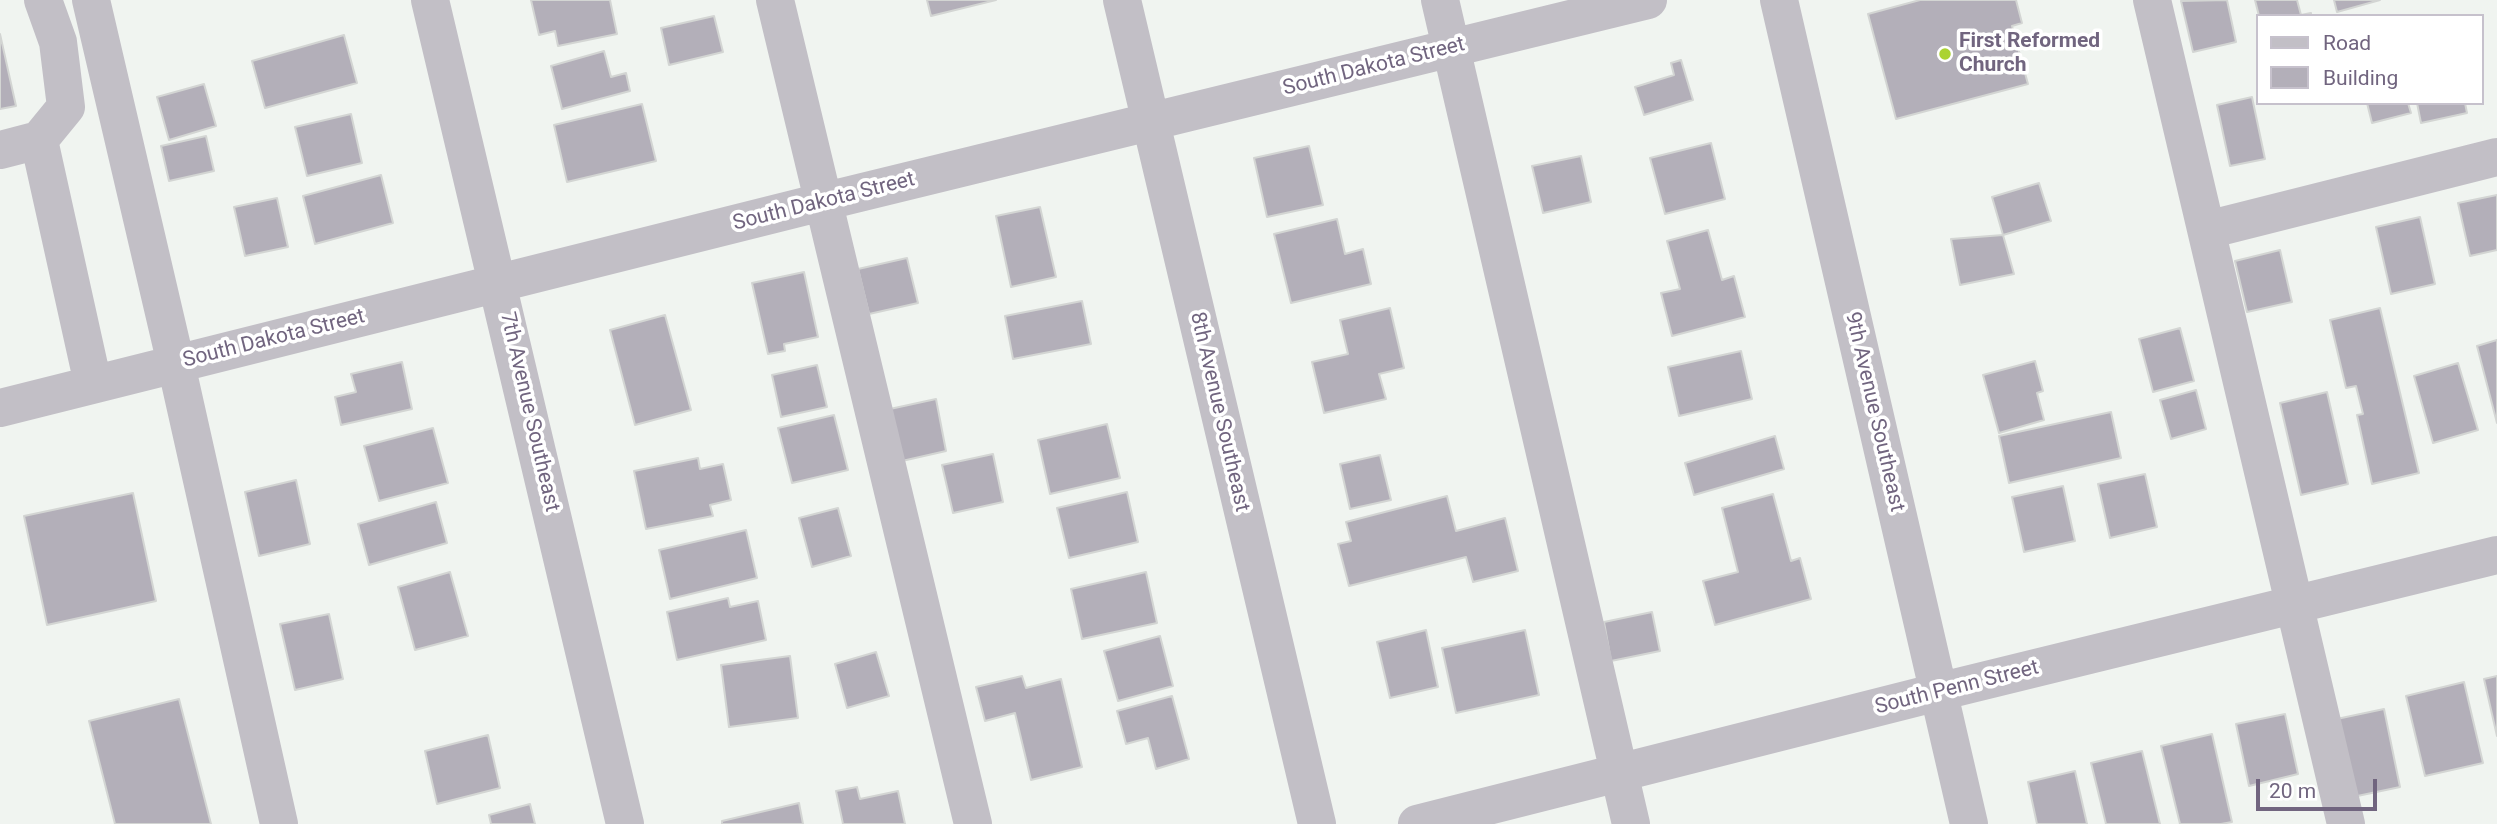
<!DOCTYPE html>
<html>
<head>
<meta charset="utf-8">
<style>
  body { margin:0 }
  #map { position:relative; width:2497px; height:824px; overflow:hidden; background:#f0f4f0; font-family:Roboto,sans-serif }
  canvas { display:block }
  .legend { position:absolute; left:2256px; top:14px; width:228px; height:91px; box-sizing:border-box; background:#fff; border:2px solid #c6c1cc; margin:0; padding:9px 12px; list-style:none; font-size:21px; color:#71657f }
  .legend li { display:flex; align-items:center; gap:14px; height:35px }
  .legend b { width:35px; border:2px solid #c6c1cc }
  .scale { position:absolute; left:2256px; top:779px; width:121px; height:32px; box-sizing:border-box; border:4px solid #71657f; border-top:0; padding-left:9px; font-size:21px; line-height:24px; white-space:nowrap; color:#71657f; -webkit-text-stroke:5px #fff; paint-order:stroke }
</style>
</head>
<body>
<div id="map">
<canvas width="2497" height="824"></canvas>
<ul class="legend">
<li><b style="height:9px;background:#c2bfc6"></b>Road</li>
<li><b style="height:19px;background:#b3afb9"></b>Building</li>
</ul>
<div class="scale">20 m</div>
</div>
<script>
const c = document.querySelector('canvas').getContext('2d');
c.lineJoin = 'round';
function fill(path, color) { c.fillStyle = color; c.fill(path, 'evenodd'); }
const shape = rows => new Path2D(rows.map(r => 'M' + r).join(''));
function strokePath(path, color, width, dash) { c.strokeStyle = color; c.lineWidth = width; c.lineCap = dash ? 'butt' : 'round'; c.setLineDash(dash || []); c.stroke(path); }
function drawText(font, color, halo, rows, align = 'center') {
  c.font = font + ' Roboto,sans-serif'; c.lineWidth = 7; c.setLineDash([]); c.textBaseline = 'middle'; c.strokeStyle = halo; c.fillStyle = color; for (const [text, x, y, turn = 0] of rows) {
    c.save(); c.translate(x, y); c.rotate((+turn || 0) * Math.PI / 180); c.textAlign = isNaN(turn) ? turn : align; if (halo) c.strokeText(text, 0, 0); c.fillText(text, 0, 0); c.restore();
  }
}
const building = shape([
  [531,0,610,0,617,34,558,46,555,31,539,35,531,0],
  [927,0,996,0,931,16,927,0],
  [1920,0,2016,0,2022,23,2012,26,2028,84,1896,119,1868,14,1920,0],
  [2227,0,2236,42,2193,52,2181,1,2227,0],
  [2255,0,2297,0,2301,15,2311,13,2311,16,2259,16,2255,0],
  [2334,0,2380,0,2337,12,2334,0],
  [714,16,723,52,669,65,661,28,714,16],
  [0,34,16,106,0,109,0,34],
  [344,35,357,83,265,108,252,61,344,35],
  [604,51,611,77,626,73,630,91,562,109,551,66,604,51],
  [1681,60,1693,100,1644,115,1635,87,1674,75,1671,63,1681,60],
  [204,84,216,126,169,140,157,97,204,84],
  [2252,97,2265,159,2230,166,2217,105,2252,97],
  [2367,103,2408,103,2411,113,2372,123,2367,103],
  [2417,103,2465,103,2467,113,2421,123,2417,103],
  [642,104,656,161,567,182,554,125,642,104],
  [351,114,362,163,307,176,295,127,351,114],
  [206,136,214,171,169,181,161,146,206,136],
  [1711,143,1725,199,1665,214,1650,158,1711,143],
  [1309,146,1323,205,1267,217,1254,158,1309,146],
  [1581,156,1591,202,1543,213,1532,166,1581,156],
  [381,175,393,223,315,244,303,196,381,175],
  [2039,183,2051,221,2003,235,1992,197,2039,183],
  [2497,195,2497,250,2470,256,2458,203,2497,195],
  [277,198,288,247,245,256,234,207,277,198],
  [1040,207,1056,277,1011,287,996,216,1040,207],
  [2420,217,2435,284,2391,294,2376,227,2420,217],
  [1337,219,1345,254,1363,249,1371,284,1291,303,1274,234,1337,219],
  [1708,230,1722,280,1734,276,1745,317,1672,336,1661,293,1680,289,1667,241,1708,230],
  [2003,235,2014,274,1960,285,1951,239,2003,235],
  [2280,250,2292,302,2247,312,2235,261,2280,250],
  [907,258,918,303,869,314,858,269,907,258],
  [804,272,818,337,784,344,785,351,768,354,752,283,804,272],
  [1082,301,1091,344,1013,359,1005,316,1082,301],
  [1390,308,1404,368,1379,374,1386,399,1324,413,1312,362,1348,354,1340,320,1390,308],
  [2380,308,2419,473,2372,484,2357,415,2363,414,2356,386,2346,388,2330,320,2380,308],
  [665,315,691,410,635,425,610,330,665,315],
  [2180,328,2194,381,2153,392,2139,339,2180,328],
  [2497,340,2497,423,2477,346,2497,340],
  [1741,351,1752,399,1679,416,1668,367,1741,351],
  [2035,361,2043,391,2037,393,2044,420,1999,433,1983,375,2035,361],
  [402,362,412,409,341,425,335,397,356,392,351,374,402,362],
  [2458,363,2478,430,2433,443,2414,376,2458,363],
  [817,365,827,407,781,417,772,375,817,365],
  [2196,390,2206,429,2171,439,2160,400,2196,390],
  [2327,392,2348,484,2301,495,2280,403,2327,392],
  [936,399,946,451,902,461,890,409,936,399],
  [2111,412,2121,458,2009,483,1999,436,2111,412],
  [834,415,848,470,792,483,778,428,834,415],
  [1107,424,1120,478,1050,494,1038,440,1107,424],
  [433,428,448,483,379,501,364,446,433,428],
  [1775,436,1784,469,1694,495,1685,463,1775,436],
  [993,454,1003,502,953,513,942,465,993,454],
  [1380,455,1391,500,1350,509,1340,464,1380,455],
  [698,458,700,469,723,464,731,500,710,505,713,516,646,529,634,471,698,458],
  [2145,474,2157,527,2110,538,2098,484,2145,474],
  [296,480,310,544,259,556,245,492,296,480],
  [2063,486,2075,541,2024,552,2012,497,2063,486],
  [1127,492,1138,542,1069,558,1057,508,1127,492],
  [133,493,156,601,47,625,24,516,133,493],
  [1773,494,1791,561,1800,558,1811,599,1715,625,1703,581,1738,572,1722,508,1773,494],
  [1447,496,1456,531,1505,518,1518,571,1473,582,1466,557,1349,586,1338,544,1351,541,1346,522,1447,496],
  [436,502,447,543,369,565,358,524,436,502],
  [838,508,851,556,812,567,799,518,838,508],
  [746,530,757,578,670,599,659,550,746,530],
  [450,572,468,636,415,650,398,587,450,572],
  [1146,572,1157,623,1082,639,1071,589,1146,572],
  [728,598,730,607,758,601,766,640,677,660,667,612,728,598],
  [1652,612,1660,651,1611,661,1604,622,1652,612],
  [329,614,343,679,295,690,280,624,329,614],
  [1426,630,1438,687,1390,698,1377,642,1426,630],
  [1525,630,1539,695,1456,713,1442,648,1525,630],
  [1160,636,1173,686,1118,701,1104,651,1160,636],
  [876,652,889,696,847,708,835,664,876,652],
  [790,656,798,718,729,727,721,665,790,656],
  [1022,676,1026,688,1061,679,1082,767,1031,780,1015,713,985,721,976,687,1022,676],
  [2497,676,2497,736,2484,679,2497,676],
  [2464,682,2483,763,2425,776,2406,696,2464,682],
  [1172,696,1189,759,1156,769,1148,738,1126,744,1117,711,1172,696],
  [179,699,211,824,115,824,89,721,179,699],
  [2384,709,2400,787,2348,798,2332,720,2384,709],
  [2285,714,2298,774,2249,786,2236,724,2285,714],
  [2212,734,2232,822,2221,824,2180,824,2161,746,2212,734],
  [488,735,500,788,437,804,425,751,488,735],
  [2142,751,2160,824,2106,824,2091,763,2142,751],
  [2075,771,2087,824,2037,824,2028,782,2075,771],
  [857,787,860,799,898,791,905,824,843,824,836,791,857,787],
  [799,803,803,824,722,824,722,821,799,803],
  [530,804,535,824,491,824,489,815,530,804]
]);
const minor = shape([
  [91,0,176,364,279,824],
  [430,0,625,824],
  [775,0,973,824],
  [1122,0,1317,824],
  [1440,0,1631,824],
  [1779,0,1969,824],
  [2152,0,2346,824],
  [39,140,66,107,58,42,43,0],
  [0,150,39,140,93,384],
  [2207,230,2497,157],
  [0,408,822,202,1648,0],
  [1417,824,1938,692,2497,555]
]);
const markers = [
  [1945,54,7,"#abd331"]
];
const poiNames = [
  ["First Reformed",1959,42],
  ["Church",1959,66]
];
const streetNames = [
  ["South Dakota Street",1374,67,-14],
  ["South Dakota Street",824,202,-14],
  ["South Dakota Street",274,339,-14],
  ["7th Avenue Southeast",529,412,77],
  ["8th Avenue Southeast",1219,412,77],
  ["9th Avenue Southeast",1874,412,77],
  ["South Penn Street",1957,688,-14]
];
fill(building, '#b3afb9');
strokePath(building, '#d3d5d3', 2);
strokePath(minor, '#c2bfc6', 38);
for (const [x, y, r, color] of markers) { const dot = new Path2D(); dot.arc(x, y, r, 0, 2 * Math.PI); c.fillStyle = color; c.fill(dot); strokePath(dot, '#fff', 2.5); }
drawText('bold 21px', '#71657f', '#fff', poiNames, 'left');
drawText('21px', '#71657f', '#fff', streetNames);
</script>
</body>
</html>
